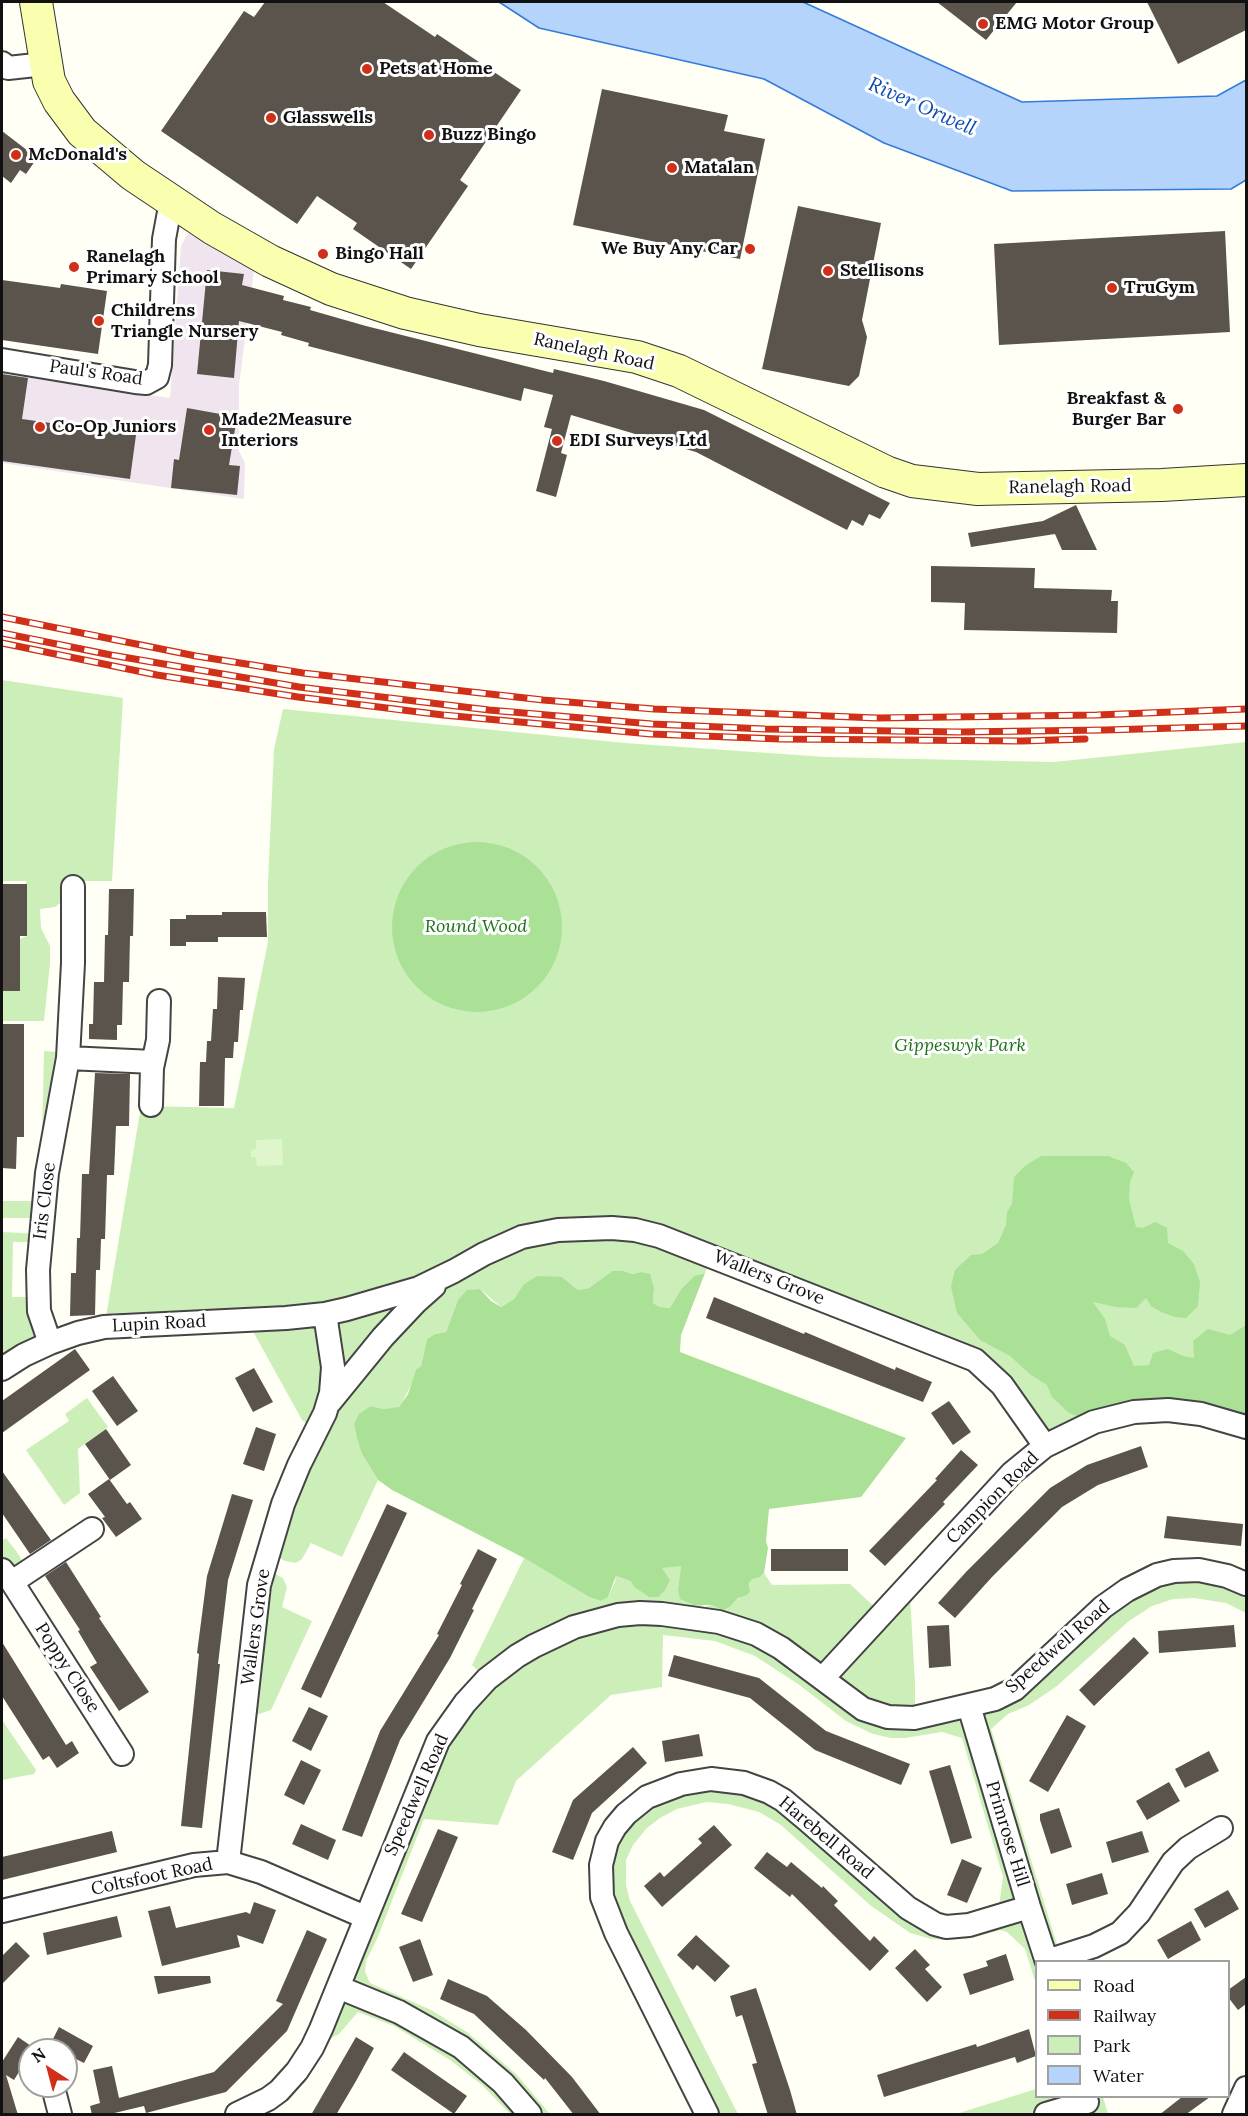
<!DOCTYPE html>
<html>
<head>
<meta charset="utf-8">
<style>
  body { margin:0 }
  #map { position:relative; width:1248px; height:2116px; overflow:hidden; background:#fffff5; font-family:Lora,serif }
  canvas { display:block }
  .frame { position:absolute; inset:0; border:3px solid #111; pointer-events:none }
  .legend { position:absolute; left:1035px; top:1960px; width:195px; height:138px; box-sizing:border-box; background:#fff; border:2px solid #a0a0a0; margin:0; padding:8px 10px; list-style:none; font-size:18px; color:#111 }
  .legend li { display:flex; align-items:center; gap:12px; height:30px }
  .legend b { width:30px; border:2px solid #a0a0a0 }
  .north { position:absolute; left:18px; top:2038px; width:60px; height:60px; box-sizing:border-box; background:#fff; border:2px solid #a0a0a0; border-radius:50%; rotate:324deg; font-size:16px; font-weight:700; line-height:24px; text-align:center; color:#111 }
  .north::after { content:''; display:block; margin:auto; width:21px; height:27px; background:#d0301a; clip-path:polygon(50% 0,100% 100%,50% 72%,0 100%) }
</style>
</head>
<body>
<div id="map">
<canvas width="1248" height="2116"></canvas>
<div class="frame"></div>
<ul class="legend">
<li><b style="height:8px;background:#faffb0"></b>Road</li>
<li><b style="height:8px;background:#d0301a"></b>Railway</li>
<li><b style="height:16px;background:#ccefb9"></b>Park</li>
<li><b style="height:16px;background:#b4d4fc"></b>Water</li>
</ul>
<div class="north">N</div>
</div>
<script>
const c = document.querySelector('canvas').getContext('2d');
c.lineJoin = 'round';
function fill(path, color) { c.fillStyle = color; c.fill(path, 'evenodd'); }
const shape = rows => new Path2D(rows.map(r => 'M' + r).join(''));
function strokePath(path, color, width, dash) { c.strokeStyle = color; c.lineWidth = width; c.lineCap = dash ? 'butt' : 'round'; c.setLineDash(dash || []); c.stroke(path); }
function drawText(font, color, halo, rows, align = 'center') {
  c.font = font + ' Lora,serif'; c.lineWidth = 6; c.setLineDash([]); c.textBaseline = 'middle'; c.strokeStyle = halo; c.fillStyle = color; for (const [text, x, y, turn = 0] of rows) {
    c.save(); c.translate(x, y); c.rotate((+turn || 0) * Math.PI / 180); c.textAlign = isNaN(turn) ? turn : align; if (halo) c.strokeText(text, 0, 0); c.fillText(text, 0, 0); c.restore();
  }
}
const industrial = shape([
  [188,233,254,270,239,385,239,451,245,463,244,499,2,463,2,372,170,398,181,246]
]);
const green = shape([
  [2,680,123,698,112,881,63,881,60,903,55,907,40,909,41,928,50,946,50,964,44,1021,2,1021,2,991,20,991,20,939,27,936,27,910,26,881,2,881],
  [283,709,625,743,826,757,1054,762,1246,742,1246,1427,1168,1410,1045,1446,993,1375,712,1256,705,1273,694,1276,681,1289,670,1308,660,1307,653,1303,654,1288,641,1272,632,1274,623,1271,612,1271,589,1288,578,1290,562,1277,523,1285,514,1299,501,1307,480,1289,458,1300,446,1332,435,1334,427,1339,421,1366,399,1408,384,1409,371,1406,354,1424,362,1454,378,1480,342,1557,311,1543,302,1559,296,1563,285,1561,268,1551,316,1430,302,1420,250,1326,295,1306,106,1317,141,1106,234,1108,268,942,268,882,274,749],
  [44,1051,68,1053,42,1137],
  [3,1201,44,1201,42,1218,2,1218],
  [2,1232,40,1234,40,1242,13,1242,12,1297,37,1297,50,1343,2,1369],
  [87,1398,108,1427,78,1449,80,1493,64,1505,26,1450,69,1421,65,1414],
  [6,1538,16,1551,29,1571,2,1570,2,1541],
  [524,1558,589,1597,601,1601,608,1597,615,1582,616,1576,632,1581,634,1587,649,1597,662,1568,670,1566,681,1566,678,1589,704,1607,712,1605,720,1609,731,1606,750,1586,749,1583,752,1578,760,1577,764,1573,772,1585,850,1584,882,1614,910,1596,915,1682,915,1718,994,1699,1157,1575,1246,1584,1246,1613,1226,1603,1194,1598,1173,1599,1152,1606,1129,1621,1057,1686,1029,1705,1008,1714,991,1729,1062,1961,1036,1962,1036,1984,1025,1949,1007,1932,1000,1930,972,1938,951,1940,931,1939,910,1933,870,1905,781,1825,759,1812,728,1804,706,1802,677,1809,660,1818,647,1828,633,1845,626,1860,626,1885,630,1901,738,2114,707,2114,616,1933,601,1865,647,1797,744,1783,935,1924,999,1906,1003,1877,962,1738,942,1732,905,1738,891,1738,873,1734,846,1721,798,1684,755,1656,715,1641,663,1635,662,1687,611,1695,516,1781,498,1825,424,1819,377,1939,366,1961,365,1972,370,1983,431,2010,467,2032,517,2075,550,2114,510,2114,482,2085,450,2060,394,2026,358,2012,339,2034,312,2048,429,1759,487,1679,472,1665],
  [273,1573,283,1578,287,1587,282,1607,312,1621,271,1710,244,1719,251,1645],
  [2,1720,36,1770,34,1774,2,1780],
  [1036,2089,1036,2096,1103,2097,1108,2114,956,2114]
]);
const forest = shape([
  '392 927a85 85 0 1 1 170 0a85 85 0 1 1-170 0Z',
  [1041,1156,1108,1156,1126,1163,1134,1172,1130,1182,1129,1199,1136,1227,1143,1228,1155,1222,1167,1228,1168,1243,1183,1251,1194,1264,1200,1282,1198,1306,1186,1318,1175,1317,1161,1312,1151,1306,1146,1298,1136,1308,1116,1307,1093,1302,1105,1319,1110,1336,1125,1345,1134,1366,1149,1365,1153,1353,1168,1349,1183,1356,1194,1358,1193,1341,1208,1329,1230,1335,1246,1325,1246,1427,1217,1417,1094,1422,1069,1413,1052,1397,1047,1385,1031,1375,1010,1356,980,1340,957,1313,951,1287,955,1270,971,1255,982,1254,998,1243,1006,1225,1007,1212,1012,1204,1014,1177,1025,1166],
  [612,1271,623,1271,632,1274,641,1272,650,1274,654,1288,653,1303,660,1307,670,1308,681,1289,694,1276,705,1273,681,1335,680,1352,906,1438,861,1497,769,1509,766,1541,768,1548,764,1573,760,1577,752,1579,749,1583,750,1591,747,1595,738,1598,731,1606,725,1609,720,1609,712,1605,694,1605,680,1599,678,1589,681,1566,662,1568,670,1580,665,1590,658,1597,649,1597,634,1587,631,1581,616,1576,608,1597,601,1601,589,1597,524,1558,392,1490,378,1480,362,1454,357,1438,354,1424,359,1414,371,1406,384,1409,399,1407,408,1394,416,1370,421,1366,427,1339,435,1334,446,1332,458,1300,467,1290,480,1289,491,1301,501,1307,514,1299,523,1285,537,1276,562,1277,578,1290,589,1288]
]);
const pitch = shape([
  [282,1139,283,1165,257,1166,256,1157,251,1157,251,1150,256,1149,256,1140]
]);
const water = shape([
  [499,2,803,2,1022,102,1217,96,1246,80,1246,180,1231,189,1012,191,884,143,764,79,539,28,499,2]
]);
const building = shape([
  [265,2,383,2,435,37,437,34,521,90,460,180,468,186,411,269,353,229,357,223,317,196,297,224,161,131,244,11,254,17],
  [937,2,1017,2,986,40],
  [1147,2,1246,2,1246,30,1178,64],
  [602,89,728,115,724,131,765,139,740,259,573,225],
  [2,131,32,154,30,157,35,161,26,174,20,170,11,183,2,176],
  [798,206,881,223,862,320,867,337,859,376,849,386,762,369],
  [1225,231,1230,332,999,345,994,244],
  [207,270,244,274,242,285,284,296,283,300,311,307,310,310,366,326,553,373,554,369,604,381,704,410,890,503,880,519,869,514,863,526,852,520,847,530,696,452,571,415,561,453,567,455,556,497,536,491,552,429,544,427,553,395,524,388,521,401,308,346,309,343,281,335,282,332,239,321,234,378,197,374],
  [2,280,60,288,61,284,107,291,98,354,2,340],
  [2,374,28,378,22,419,136,435,130,479,2,461],
  [187,408,237,417,229,465,240,466,237,495,171,488,174,459,179,460],
  [1076,505,1097,550,1062,550,1055,534,971,547,968,533,1043,521],
  [931,566,1035,568,1034,588,1112,590,1111,601,1118,601,1117,633,964,630,965,603,931,602],
  [2,884,27,884,27,936,20,936,20,991,2,991],
  [109,889,134,889,133,936,130,936,129,982,123,982,122,1025,117,1025,117,1040,89,1039,89,1024,93,1024,94,982,104,982,105,935,108,935],
  [222,912,266,912,267,937,218,937,218,942,186,942,186,946,170,946,170,919,186,919,186,915,222,915],
  [218,977,245,978,243,1010,240,1010,238,1042,234,1042,233,1058,225,1058,224,1106,199,1106,200,1062,206,1062,207,1041,211,1041,213,1009,217,1009],
  [2,1024,24,1024,24,1137,17,1137,16,1169,2,1168],
  [95,1073,130,1074,129,1126,116,1126,114,1175,107,1175,105,1239,101,1239,100,1270,96,1270,95,1315,70,1316,71,1273,76,1273,77,1238,80,1238,82,1174,89,1174],
  [714,1297,804,1334,805,1332,895,1370,896,1367,932,1382,923,1402,706,1318],
  [75,1349,90,1370,2,1433,2,1401],
  [254,1368,273,1402,253,1412,235,1378],
  [113,1376,138,1411,117,1426,92,1391],
  [949,1401,971,1432,953,1445,931,1413],
  [256,1427,276,1434,264,1471,243,1464],
  [106,1429,131,1465,110,1480,85,1444],
  [1141,1446,1148,1467,1098,1485,1062,1507,992,1577,955,1618,938,1603,966,1572,1050,1488,1087,1465],
  [961,1450,978,1465,943,1502,945,1504,885,1566,869,1551,937,1480,935,1479],
  [2,1471,51,1540,30,1554,2,1513],
  [109,1479,127,1504,130,1502,142,1519,116,1537,102,1518,105,1517,88,1494],
  [232,1494,253,1500,228,1580,218,1664,220,1664,202,1828,181,1826,199,1654,197,1653,207,1576],
  [387,1504,407,1513,321,1698,301,1689],
  [1167,1516,1243,1524,1241,1546,1164,1538],
  [478,1549,497,1559,472,1609,474,1610,450,1658,400,1740,362,1837,342,1830,380,1731,439,1635,437,1634,462,1585,460,1584],
  [771,1549,848,1549,848,1571,771,1571],
  [66,1562,101,1617,99,1618,149,1692,119,1711,90,1667,97,1663,78,1631,80,1630,45,1576],
  [949,1625,951,1666,929,1668,927,1626],
  [1234,1625,1236,1647,1159,1653,1158,1631],
  [1134,1637,1149,1653,1094,1706,1079,1690],
  [2,1642,66,1745,72,1741,79,1753,57,1768,49,1756,43,1760,2,1696],
  [674,1655,759,1678,826,1731,910,1764,901,1785,815,1750,750,1698,668,1676],
  [309,1707,328,1716,311,1751,292,1741],
  [1067,1715,1086,1726,1048,1792,1029,1781],
  [699,1734,703,1756,665,1762,662,1741],
  [633,1747,647,1763,592,1813,573,1860,552,1852,573,1800],
  [1209,1751,1219,1771,1185,1788,1175,1769],
  [301,1760,321,1770,304,1805,284,1795],
  [950,1765,972,1838,951,1844,929,1771],
  [1169,1782,1180,1801,1147,1820,1136,1801],
  [1059,1808,1072,1847,1051,1854,1040,1820,1040,1814],
  [301,1824,336,1840,328,1860,292,1844],
  [714,1825,732,1845,662,1907,644,1886,660,1872,664,1877,702,1843,698,1839],
  [438,1829,458,1837,422,1922,401,1914],
  [112,1831,117,1852,2,1880,2,1857],
  [1142,1831,1149,1852,1112,1863,1106,1842],
  [767,1852,787,1867,791,1862,822,1888,823,1886,838,1901,834,1905,870,1941,874,1936,889,1951,870,1971,792,1894,790,1897,754,1868],
  [962,1859,982,1868,967,1903,947,1895],
  [1102,1873,1108,1894,1072,1905,1066,1884],
  [1228,1890,1239,1909,1205,1928,1194,1909],
  [254,1902,276,1910,263,1944,237,1935,240,1947,162,1966,148,1911,170,1906,176,1928,246,1912,250,1914],
  [117,1916,122,1937,47,1955,43,1933],
  [1191,1921,1201,1940,1168,1959,1157,1940],
  [307,1930,327,1939,287,2031,226,2092,146,2113,144,2106,106,2115,92,2115,90,2106,100,2103,93,2070,112,2066,119,2098,214,2072,283,2004,276,2001],
  [696,1935,730,1966,715,1982,697,1965,693,1970,677,1955],
  [420,1939,433,1975,413,1982,399,1947],
  [16,1942,30,1956,2,1984,2,1956],
  [915,1949,930,1965,925,1969,942,1987,927,2002,895,1968],
  [1006,1954,1014,1980,970,1995,963,1974,988,1966,986,1961],
  [154,1976,210,1976,211,1983,158,1994],
  [1246,1977,1246,2004,1238,2010,1228,1997,1228,1990],
  [448,1979,487,1996,526,2030,572,2077,601,2115,574,2115,545,2078,544,2080,474,2014,440,1999],
  [756,1988,790,2090,797,2115,768,2115,752,2064,757,2063,742,2015,736,2017,730,1996],
  [59,2027,93,2046,84,2063,66,2054,66,2050,59,2050,50,2045],
  [1029,2029,1036,2056,1017,2063,1015,2057,884,2097,877,2075,976,2044,977,2047],
  [18,2037,34,2048,30,2050,30,2054,14,2080,6,2075,18,2115,2,2115,2,2062],
  [356,2037,374,2048,356,2081,336,2115,311,2115],
  [404,2052,467,2096,454,2114,391,2070],
  [1182,2097,1210,2097,1185,2115,1159,2115]
]);
const street = shape([
  [2,63,8,68,45,64],
  [2,360,135,382,146,383,157,377,160,365,164,239,169,212,174,203],
  [68,1058,153,1062],
  [151,1105,152,1068,158,1040,159,1001],
  [50,1343,39,1311,38,1270,47,1173,68,1058,73,963,73,887],
  [2,1369,24,1355,50,1343,78,1333,104,1327,286,1318,325,1314,347,1309,419,1288,454,1271,484,1254,522,1237,558,1230,612,1228,635,1230,659,1236,975,1360,1002,1385,1045,1446],
  [330,1402,383,1337,416,1302,434,1286],
  [2,1570,12,1582,122,1754],
  [12,1582,92,1529],
  [823,1678,1012,1473,1045,1446,1094,1422,1134,1412,1168,1410,1201,1414,1246,1427],
  [969,1706,1029,1907,1047,1962],
  [228,1862,259,1585,283,1504,299,1465,325,1413,331,1393,333,1367,325,1314],
  [2,1911,194,1865,228,1862,261,1872,365,1917],
  [1047,1961,1094,1946,1120,1933,1139,1913,1173,1862,1188,1848,1221,1828],
  [338,1987,399,2012,461,2047,503,2083,530,2114],
  [53,2087,60,2114],
  [237,2114,268,2099,279,2091,297,2071,312,2048,321,2029,438,1741,465,1703,487,1679,517,1656,534,1646,574,1627,618,1615,640,1613,662,1614,719,1622,756,1634,781,1648,863,1709,888,1717,914,1718,995,1699,1015,1689,1103,1607,1127,1590,1157,1575,1174,1571,1199,1570,1227,1576,1246,1584],
  [707,2114,616,1933,602,1897,601,1865,607,1841,615,1827,626,1814,647,1797,681,1784,711,1779,744,1783,769,1792,783,1800,807,1820,908,1908,935,1924,946,1927,969,1925,1029,1907],
  [1046,2114,1087,2102],
  [1234,2114,1246,2088]
]);
const secondary = shape([
  [36,2,49,81,59,101,82,132,133,175,212,228,270,261,331,289,405,313,479,330,637,357,679,371,886,472,912,481,978,489,1162,485,1246,480]
]);
const rail = shape([
  [2,617,196,656,303,673,543,700,654,709,877,718,1097,715,1246,709],
  [2,633,111,655,299,687,489,710,652,724,765,729,958,732,1105,730,1246,726],
  [2,643,157,675,298,697,443,715,651,734,780,739,1022,741,1085,739]
]);
const markers = [
  [983,24,6,"#d0301a"],
  [367,69,6,"#d0301a"],
  [271,118,6,"#d0301a"],
  [429,135,6,"#d0301a"],
  [16,155,6,"#d0301a"],
  [672,168,6,"#d0301a"],
  [750,249,6,"#d0301a"],
  [323,254,6,"#d0301a"],
  [74,267,6,"#d0301a"],
  [828,271,6,"#d0301a"],
  [1112,288,6,"#d0301a"],
  [99,321,6,"#d0301a"],
  [1178,409,6,"#d0301a"],
  [40,427,6,"#d0301a"],
  [209,430,6,"#d0301a"],
  [557,441,6,"#d0301a"]
];
const poiNames = [
  ["EMG Motor Group",995,24],
  ["Pets at Home",379,69],
  ["Glasswells",283,118],
  ["Buzz Bingo",441,135],
  ["McDonald's",28,155],
  ["Matalan",684,168],
  ["We Buy Any Car",738,249,"right"],
  ["Bingo Hall",335,254],
  ["Ranelagh",86,257],
  ["Primary School",86,278],
  ["Stellisons",840,271],
  ["TruGym",1124,288],
  ["Childrens",111,311],
  ["Triangle Nursery",111,332],
  ["Breakfast &",1166,399,"right"],
  ["Burger Bar",1166,420,"right"],
  ["Made2Measure",221,420],
  ["Interiors",221,441],
  ["Co-Op Juniors",52,427],
  ["EDI Surveys Ltd",569,441]
];
const streetNames = [
  ["Ranelagh Road",594,352,12],
  ["Paul's Road",96,373,8],
  ["Ranelagh Road",1070,487,-1],
  ["Iris Close",45,1201,-83],
  ["Wallers Grove",769,1278,22],
  ["Lupin Road",159,1324,-3],
  ["Campion Road",993,1498,-45],
  ["Wallers Grove",256,1627,-82],
  ["Speedwell Road",1058,1647,-41],
  ["Poppy Close",67,1668,57],
  ["Speedwell Road",417,1795,-66],
  ["Primrose Hill",1007,1834,73],
  ["Harebell Road",826,1838,40],
  ["Coltsfoot Road",152,1877,-12]
];
const parkNames = [
  ["Round Wood",476,927],
  ["Gippeswyk Park",960,1046]
];
const waterNames = [
  ["River Orwell",922,107,24]
];
fill(industrial, '#f0e5ef');
fill(green, '#ccefb9');
fill(forest, '#abe197');
fill(pitch, '#dff5cc');
fill(water, '#b4d4fc');
strokePath(water, '#337bda', 1.5);
fill(building, '#5b544c');
strokePath(street, '#444', 26);
strokePath(secondary, '#333', 34);
strokePath(street, '#fff', 22);
strokePath(secondary, '#faffb0', 32);
strokePath(rail, '#d0301a', 7);
strokePath(rail, '#fff', 4.5, [14]);
for (const [x, y, r, color] of markers) { const dot = new Path2D(); dot.arc(x, y, r, 0, 2 * Math.PI); c.fillStyle = color; c.fill(dot); strokePath(dot, '#fff', 2); }
drawText('bold 18px', '#111', '#fff', poiNames, 'left');
drawText('18px', '#111', '#fff', streetNames);
drawText('italic 18px', '#1c7119', '#fff', parkNames);
drawText('italic 20px', '#0c4cb1', '#fff', waterNames);
</script>
</body>
</html>
